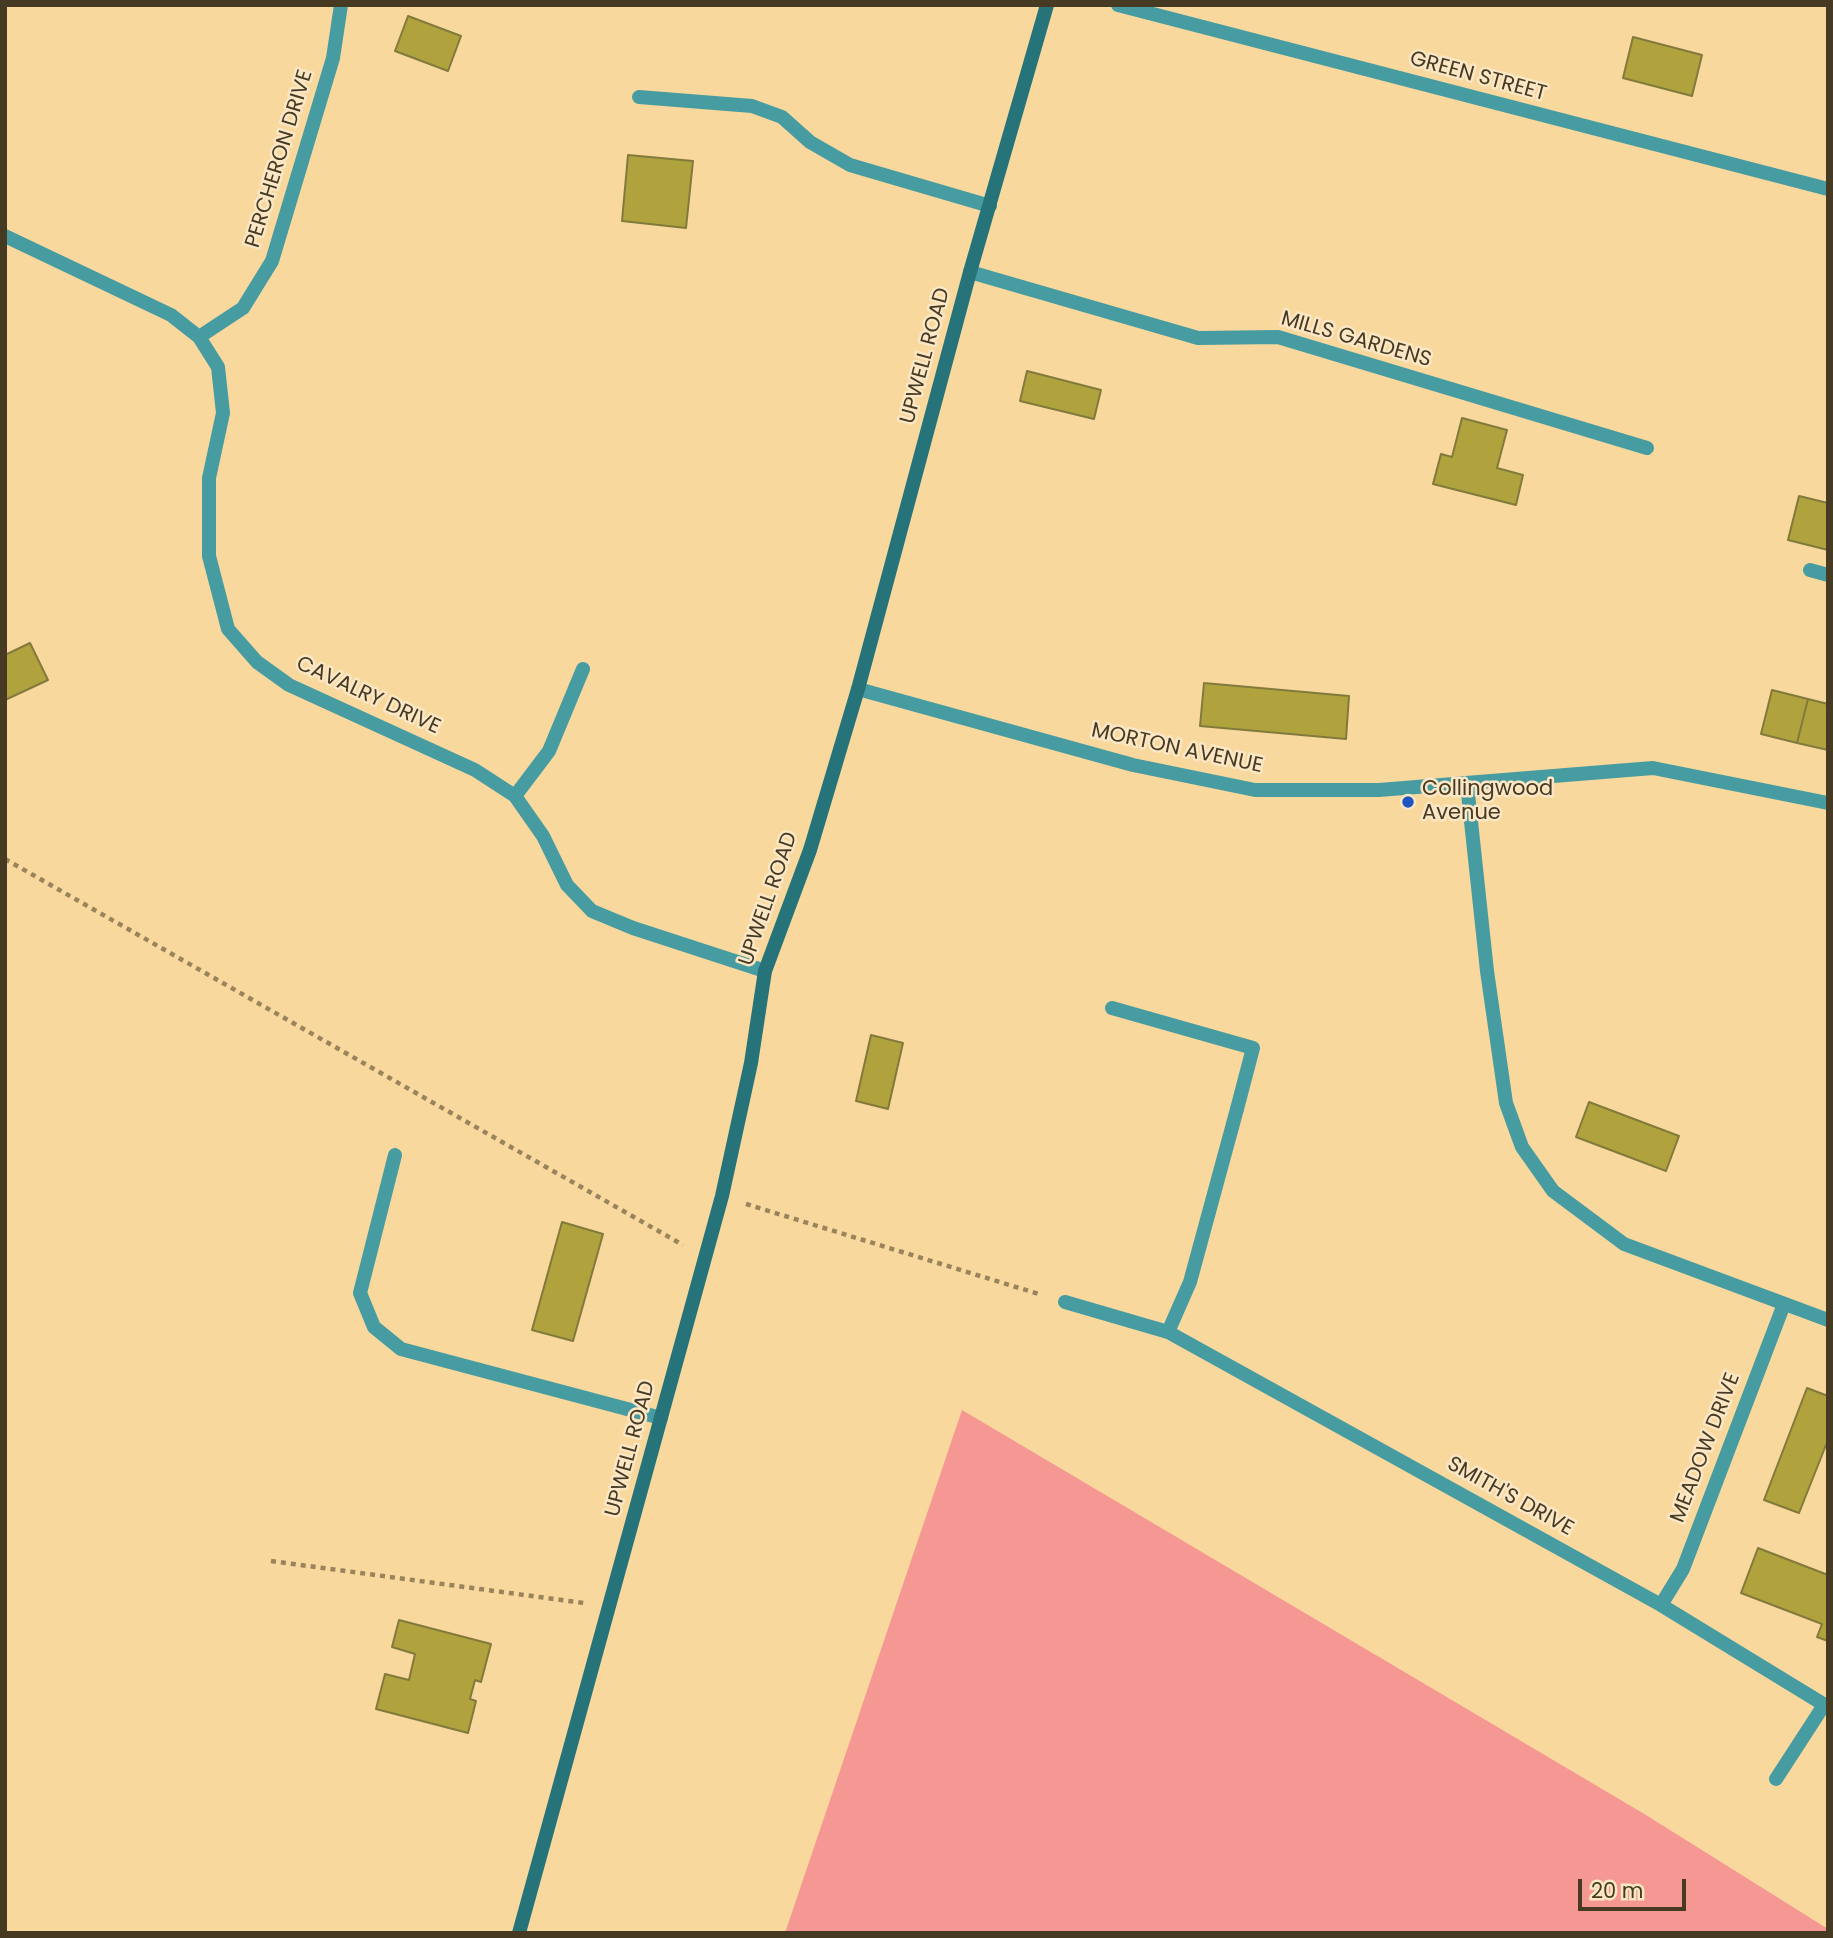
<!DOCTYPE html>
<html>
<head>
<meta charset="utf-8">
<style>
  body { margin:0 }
  #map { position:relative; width:1833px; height:1938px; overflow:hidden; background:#f8d89d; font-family:Poppins,sans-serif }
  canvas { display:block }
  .frame { position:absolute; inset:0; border:7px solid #463a22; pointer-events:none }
  .scale { position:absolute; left:1578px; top:1879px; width:108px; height:32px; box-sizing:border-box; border:4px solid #463a22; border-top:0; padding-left:9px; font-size:21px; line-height:24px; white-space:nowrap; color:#463a22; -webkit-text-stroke:5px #fbe7c5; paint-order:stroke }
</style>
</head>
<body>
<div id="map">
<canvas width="1833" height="1938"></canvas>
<div class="frame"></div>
<div class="scale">20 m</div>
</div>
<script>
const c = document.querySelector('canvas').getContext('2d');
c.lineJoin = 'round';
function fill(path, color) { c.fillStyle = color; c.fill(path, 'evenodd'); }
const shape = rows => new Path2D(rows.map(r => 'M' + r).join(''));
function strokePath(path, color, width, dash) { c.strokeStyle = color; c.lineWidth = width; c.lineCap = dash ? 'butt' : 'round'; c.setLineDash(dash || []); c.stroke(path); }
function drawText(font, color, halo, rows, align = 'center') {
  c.font = font + ' Poppins,sans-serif'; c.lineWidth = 5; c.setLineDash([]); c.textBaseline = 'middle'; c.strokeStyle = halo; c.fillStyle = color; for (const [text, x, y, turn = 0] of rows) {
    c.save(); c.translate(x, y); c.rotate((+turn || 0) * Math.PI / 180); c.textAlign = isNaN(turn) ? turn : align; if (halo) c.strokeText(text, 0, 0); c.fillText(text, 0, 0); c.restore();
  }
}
const green = shape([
  [962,1410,1646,1815,1828,1929,1828,1933,785,1933]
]);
const building = shape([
  [408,16,461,36,448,71,395,51,408,16],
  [1633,37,1702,55,1692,96,1623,78,1633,37],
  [628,155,693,161,686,228,622,221,628,155],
  [1027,371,1101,390,1094,419,1020,401,1027,371],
  [1462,418,1507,430,1497,468,1523,475,1516,505,1433,484,1441,454,1452,457,1462,418],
  [1799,496,1828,503,1828,550,1788,540,1799,496],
  [30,643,48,680,5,700,5,655,30,643],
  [1204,683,1349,696,1346,739,1200,726,1204,683],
  [1772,690,1808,699,1797,743,1761,734,1772,690],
  [1808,699,1828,704,1828,750,1797,743,1808,699],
  [871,1035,903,1043,888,1109,856,1101,871,1035],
  [1589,1102,1679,1136,1666,1171,1576,1137,1589,1102],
  [562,1222,603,1234,573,1341,532,1330,562,1222],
  [1807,1388,1828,1396,1828,1440,1799,1513,1764,1500,1807,1388],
  [1758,1548,1828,1575,1828,1641,1817,1637,1822,1624,1741,1593,1758,1548],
  [399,1620,491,1644,481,1682,475,1680,470,1699,476,1701,468,1733,376,1709,385,1674,409,1680,415,1654,392,1647,399,1620]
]);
const path = shape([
  [5,859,683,1245],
  [746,1204,1042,1295],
  [271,1561,584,1603]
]);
const service = shape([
  [970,272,1198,338,1278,337,1647,448],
  [1112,1008,1253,1048,1237,1109],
  [395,1155,360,1293,374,1327,401,1349,661,1418],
  [1776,1779,1824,1705]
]);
const minor = shape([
  [1118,5,1828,189],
  [639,97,752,106,782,117,810,142,850,165,990,206],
  [5,236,171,315,199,337,218,367,223,413,209,478,209,556,228,629,257,662,289,685,475,770,515,796,543,836,567,885,592,911,633,928,765,971],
  [199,337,243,308,272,261,333,58,341,5],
  [1810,570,1828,575],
  [858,689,1133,765,1255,790,1379,790,1653,768,1828,803],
  [1467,784,1487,971,1506,1103,1522,1147,1553,1191,1624,1244,1828,1320],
  [515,796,549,751,583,669],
  [1065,1302,1168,1332,1661,1605,1828,1707],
  [1168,1332,1190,1282,1237,1109],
  [1661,1605,1683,1569,1784,1304]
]);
const secondary = shape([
  [519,1933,722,1196,751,1063,765,971,810,850,858,689,970,272,1047,5]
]);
const markers = [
  [1408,802,7,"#1f55c1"]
];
const streetNames = [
  ["GREEN STREET",1478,77,15],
  ["PERCHERON DRIVE",280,159,-73],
  ["MILLS GARDENS",1356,340,16],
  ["UPWELL ROAD",926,356,-75],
  ["CAVALRY DRIVE",368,696,25],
  ["MORTON AVENUE",1177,749,12],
  ["UPWELL ROAD",769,899,-71],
  ["MEADOW DRIVE",1706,1448,-69],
  ["UPWELL ROAD",631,1449,-75],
  ["SMITH'S DRIVE",1510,1497,29]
];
const poiNames = [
  ["Collingwood",1422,790],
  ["Avenue",1422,814]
];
fill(green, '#f59894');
fill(building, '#b0a33e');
strokePath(building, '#817a3c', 2);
strokePath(path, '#9a845c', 4.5, [5, 5]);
strokePath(service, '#479ca2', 14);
strokePath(minor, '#479ca2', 14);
strokePath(secondary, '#267379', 14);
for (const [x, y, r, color] of markers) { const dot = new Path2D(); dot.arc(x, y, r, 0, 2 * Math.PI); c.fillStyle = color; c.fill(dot); strokePath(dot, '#fbe7c5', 2.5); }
drawText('21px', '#463a22', '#fbe7c5', streetNames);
drawText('21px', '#463a22', '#fbe7c5', poiNames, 'left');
</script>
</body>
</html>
